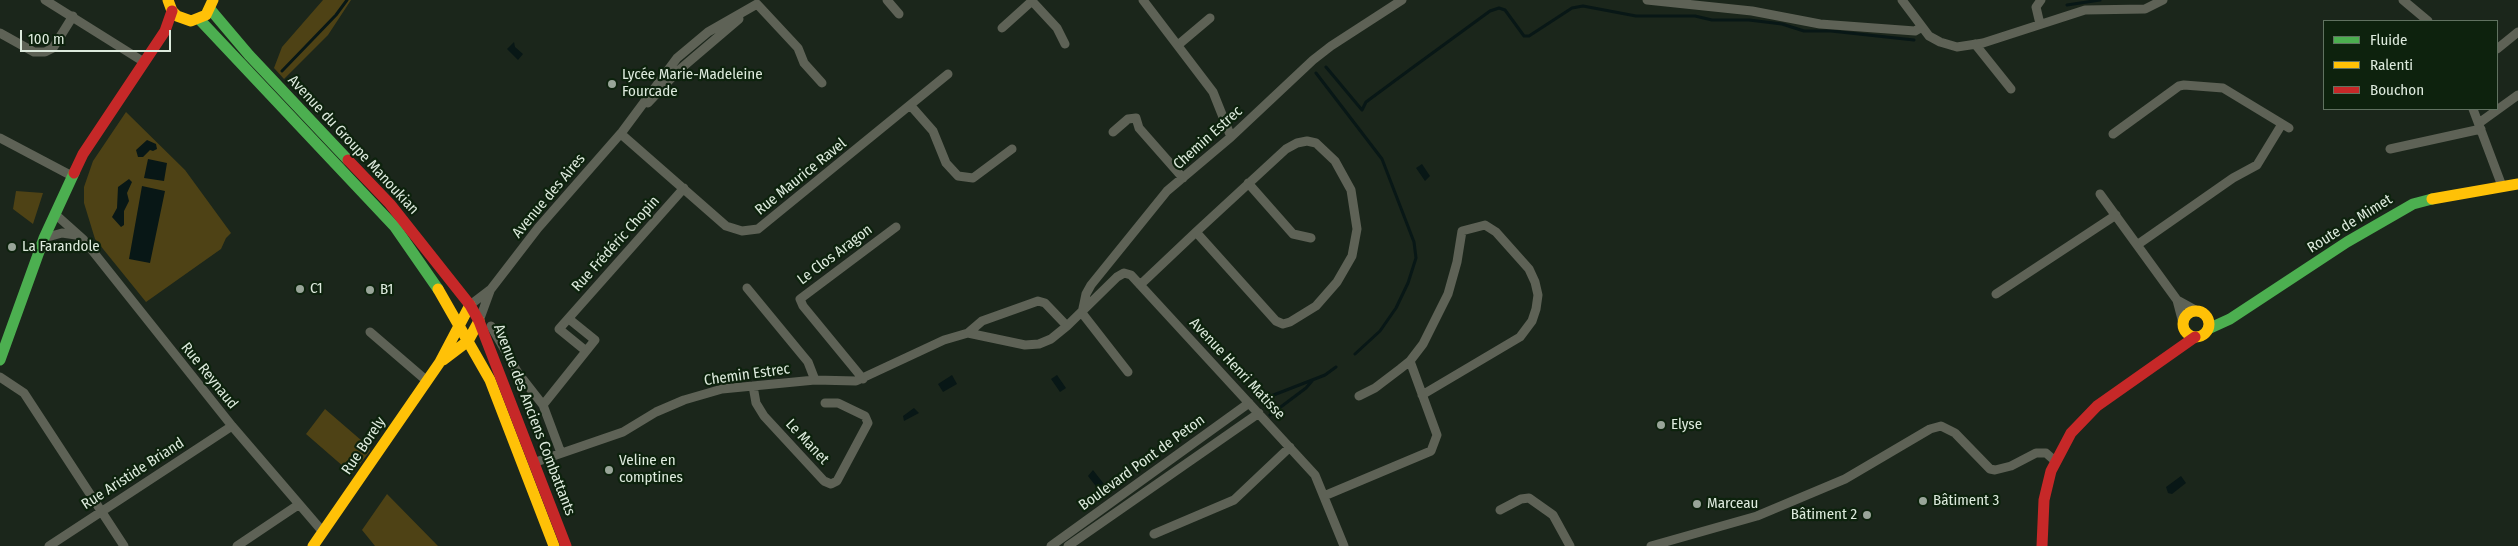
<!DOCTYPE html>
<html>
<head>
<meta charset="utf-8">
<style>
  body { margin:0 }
  #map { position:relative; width:2518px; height:546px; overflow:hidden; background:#1b261b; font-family:"Fira Sans Condensed",sans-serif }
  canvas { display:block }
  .legend { position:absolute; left:2323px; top:20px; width:175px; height:90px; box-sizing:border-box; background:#0d220d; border:1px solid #607260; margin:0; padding:6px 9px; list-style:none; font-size:15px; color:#ddeadd }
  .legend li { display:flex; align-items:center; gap:10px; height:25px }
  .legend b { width:25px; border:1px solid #607260 }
  .scale { position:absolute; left:20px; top:30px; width:151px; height:22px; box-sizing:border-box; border:2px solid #ddeadd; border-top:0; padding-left:6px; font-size:15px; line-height:18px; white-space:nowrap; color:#ddeadd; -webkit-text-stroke:4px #0d220d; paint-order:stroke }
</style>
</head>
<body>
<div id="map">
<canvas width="2518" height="546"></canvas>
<ul class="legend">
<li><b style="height:6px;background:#4caf50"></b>Fluide</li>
<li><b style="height:6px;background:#ffc107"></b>Ralenti</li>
<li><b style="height:6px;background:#c62828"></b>Bouchon</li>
</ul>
<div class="scale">100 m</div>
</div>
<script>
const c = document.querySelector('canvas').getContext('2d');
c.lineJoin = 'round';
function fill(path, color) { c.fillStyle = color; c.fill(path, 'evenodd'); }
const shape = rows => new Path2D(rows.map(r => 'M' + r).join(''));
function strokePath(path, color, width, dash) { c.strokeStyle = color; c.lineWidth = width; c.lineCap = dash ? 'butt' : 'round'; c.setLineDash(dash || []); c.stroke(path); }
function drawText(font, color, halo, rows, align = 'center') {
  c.font = font + ' "Fira Sans Condensed",sans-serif'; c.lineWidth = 4.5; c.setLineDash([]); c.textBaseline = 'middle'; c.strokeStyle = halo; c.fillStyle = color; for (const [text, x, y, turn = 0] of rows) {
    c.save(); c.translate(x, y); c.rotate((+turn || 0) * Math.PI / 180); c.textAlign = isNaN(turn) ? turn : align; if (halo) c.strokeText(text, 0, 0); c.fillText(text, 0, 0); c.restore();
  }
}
const green = shape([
  [323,0,351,0,328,35,284,79,274,68,282,47],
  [126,112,185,170,231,233,226,238,221,249,146,302,95,239,84,203,84,187,93,161],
  [16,191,43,193,33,224,13,209],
  [325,409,369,447,370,451,352,474,306,434],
  [387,494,438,546,375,546,362,530]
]);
const water = shape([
  [514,42,515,47,523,54,518,60,507,49],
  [147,140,156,144,157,149,153,151,150,150,143,157,138,157,136,150],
  [148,159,167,163,164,181,144,178],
  [1422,164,1430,176,1425,181,1416,168],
  [129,179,132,182,127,193,129,201,124,211,124,225,121,227,112,217,117,208,118,187],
  [142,186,165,191,150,263,129,259],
  [952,375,957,384,943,392,938,384],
  [1057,375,1066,388,1060,392,1051,379],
  [914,408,919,413,904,421,903,416],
  [1093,470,1104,484,1098,489,1088,476],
  [2181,476,2186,483,2172,494,2168,493,2166,487]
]);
const stream = shape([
  [2067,5,2100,0],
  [1326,67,1362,110,1366,102,1412,68,1490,11,1499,8,1505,10,1524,36,1529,36,1572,8,1583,6,1636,16,1695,16,1712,20,1749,20,1782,24,1804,31,1831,31,1914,40],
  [282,71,336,15,347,0],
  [1316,73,1382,159,1414,242,1416,258,1408,283,1396,308,1380,331,1355,354],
  [1271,396,1325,375,1336,367],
  [1270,415,1306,388,1312,381]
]);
const street = shape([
  [45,0,144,62],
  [887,0,899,14],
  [1031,0,1057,28,1065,44],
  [1143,0,1213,92,1231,137],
  [1647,0,1752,11,1820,24,1915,31,1922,27],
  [1902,0,1929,36,1940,42,1957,47,1983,43,2085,10,2145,9,2163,0],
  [2403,0,2428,21],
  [757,4,798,48,804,63,822,83],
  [2040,24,2036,7,2041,0],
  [1002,28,1032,1],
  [0,33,34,52,45,52,53,48,73,16],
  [1975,44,2011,89],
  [1178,45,1210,18],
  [2497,49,2518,32],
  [648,103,678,71,739,19],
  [911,106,933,131,946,163,958,176,973,178,1012,149],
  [2473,109,2502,186],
  [2479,123,2518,95],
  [1113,132,1128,119,1136,118,1139,128,1183,178],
  [621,134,726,226,742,231,758,229,948,74],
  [2113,134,2179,86,2184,85,2223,88,2289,128],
  [0,138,72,176],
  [2390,149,2481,129],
  [1248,183,1293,234,1311,238],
  [2100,194,2177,300],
  [55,214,83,239,232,426,323,532],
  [44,238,62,233,76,235],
  [2137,245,2233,178,2257,165,2282,124],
  [1140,285,1196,232,1286,149,1297,143,1307,141,1316,143,1335,161,1351,190,1357,229,1352,256,1337,282,1316,306,1290,322,1283,324,1276,321,1196,232],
  [747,288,808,362,815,380],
  [1996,294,2116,215],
  [470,305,491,289,538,228,622,132,677,58,708,32,757,4],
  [1082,313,1086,294,1091,285,1167,191,1231,137,1313,60,1331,46,1402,0],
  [1082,313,1128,372],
  [479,321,490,291],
  [2183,323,2177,300,2197,311],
  [491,326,518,373,543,405],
  [370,332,427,381],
  [968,333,982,321,1038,301,1045,303,1067,326],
  [586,351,559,329,684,188],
  [0,377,24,393,124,546],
  [863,379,803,306,800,299,896,227],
  [753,386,756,403,764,416,824,481,831,484,837,481,868,423,865,416,838,403,825,403],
  [1359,396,1375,388,1400,369,1410,361,1423,344,1448,294,1457,262,1462,231,1485,225,1496,232,1529,269,1535,282,1538,295,1536,309,1532,321,1520,337,1422,395],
  [561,453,543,405,595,340,569,319],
  [533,463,623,432,656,412,684,400,722,389,815,380,856,381,944,340,968,333,1025,345,1039,344,1051,339,1067,326,1117,277,1124,273,1131,275,1315,475,1344,546],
  [1324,496,1431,451,1437,435,1410,361],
  [1500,510,1521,499,1529,498,1553,515,1570,546],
  [1154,534,1234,500,1290,447],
  [49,546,232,426],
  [237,546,298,505],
  [1051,546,1249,403],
  [1068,546,1259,413],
  [1651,546,1757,516,1845,479,1930,429,1941,426,1955,433,1990,469,1995,470,2011,466,2036,453,2046,453,2055,461]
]);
const fast = shape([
  [210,9,249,55,348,160],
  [199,19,395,227,438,289],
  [2208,329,2230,319,2347,242,2413,204,2432,199],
  [0,360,44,238,74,173]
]);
const slow = shape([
  [168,0,172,11,177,16,191,21,206,15,213,0],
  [2432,199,2518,184],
  [438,289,490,380,554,546],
  '2183 324a13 13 0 1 1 26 0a13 13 0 1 1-26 0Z',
  [443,360,468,341,479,321],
  [313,546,440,362,470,305]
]);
const jam = shape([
  [348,160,390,204,470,305,479,321,566,546],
  [74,173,83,154,165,31,172,11],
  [2042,546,2044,500,2051,471,2071,433,2097,406,2195,337]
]);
const markers = [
  [612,84,5,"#99a599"],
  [12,247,5,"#99a599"],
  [300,289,5,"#99a599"],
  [370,290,5,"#99a599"],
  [1661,425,5,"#99a599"],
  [609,470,5,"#99a599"],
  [1923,501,5,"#99a599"],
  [1697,504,5,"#99a599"],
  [1867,515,5,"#99a599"]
];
const poiNames = [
  ["Lycée Marie-Madeleine",622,75],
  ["Fourcade",622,92],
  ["La Farandole",22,247],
  ["C1",310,289],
  ["B1",380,290],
  ["Elyse",1671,425],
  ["Veline en",619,461],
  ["comptines",619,478],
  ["Bâtiment 3",1933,501],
  ["Marceau",1707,504],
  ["Bâtiment 2",1857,515,"right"]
];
const streetNames = [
  ["Chemin Estrec",1208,138,-42],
  ["Avenue du Groupe Manoukian",353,145,47],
  ["Rue Maurice Ravel",801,177,-39],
  ["Avenue des Aires",549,196,-50],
  ["Route de Mimet",2350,224,-32],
  ["Rue Frédéric Chopin",616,244,-48],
  ["Le Clos Aragon",835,255,-37],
  ["Avenue Henri Matisse",1237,369,47],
  ["Chemin Estrec",747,375,-8],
  ["Rue Reynaud",209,376,51],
  ["Avenue des Anciens Combattants",534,420,69],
  ["Le Manet",807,442,47],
  ["Rue Borely",364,446,-56],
  ["Boulevard Pont de Peton",1142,463,-36],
  ["Rue Aristide Briand",133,474,-33]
];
fill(green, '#4e4215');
fill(water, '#081716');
strokePath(stream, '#081716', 3);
strokePath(street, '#5e6256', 9);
strokePath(fast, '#4caf50', 11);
strokePath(slow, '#ffc107', 11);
strokePath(jam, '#c62828', 11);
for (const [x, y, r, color] of markers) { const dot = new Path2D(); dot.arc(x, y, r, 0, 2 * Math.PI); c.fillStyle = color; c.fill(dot); strokePath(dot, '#0d220d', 2); }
drawText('15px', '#ddeadd', '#0d220d', poiNames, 'left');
drawText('15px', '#ddeadd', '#0d220d', streetNames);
</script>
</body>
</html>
